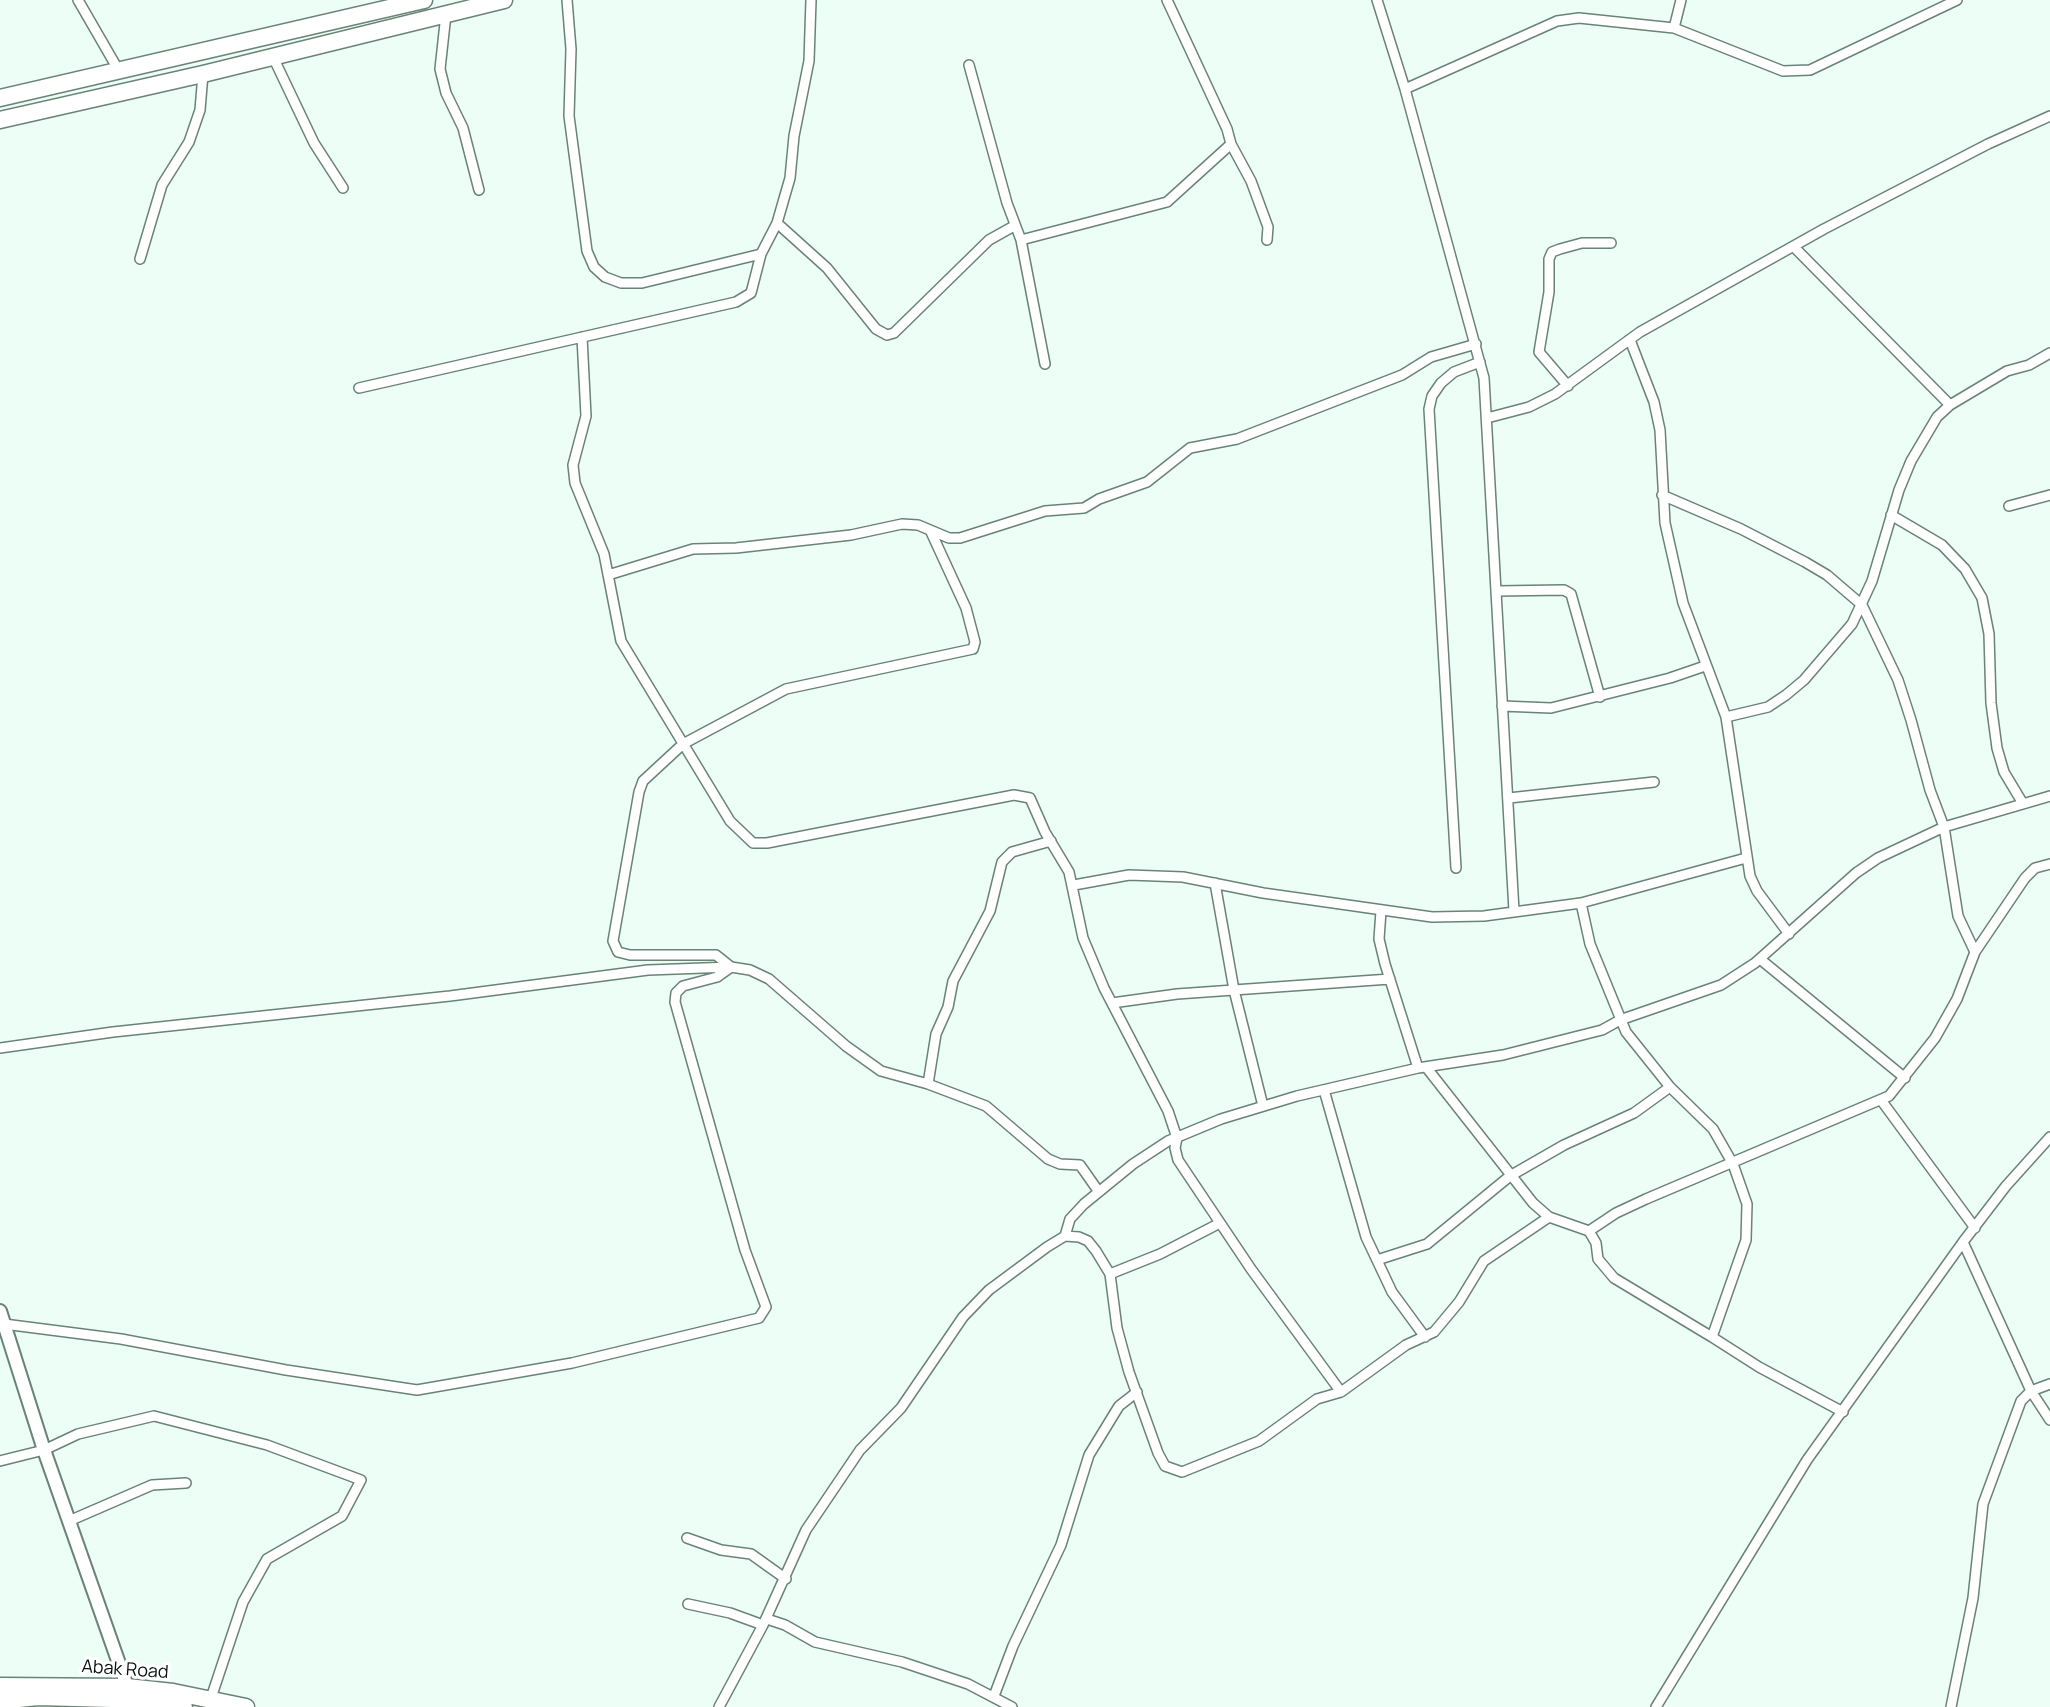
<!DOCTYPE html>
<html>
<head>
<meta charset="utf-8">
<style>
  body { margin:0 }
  canvas { display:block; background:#edfef6 }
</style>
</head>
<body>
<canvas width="2050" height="1707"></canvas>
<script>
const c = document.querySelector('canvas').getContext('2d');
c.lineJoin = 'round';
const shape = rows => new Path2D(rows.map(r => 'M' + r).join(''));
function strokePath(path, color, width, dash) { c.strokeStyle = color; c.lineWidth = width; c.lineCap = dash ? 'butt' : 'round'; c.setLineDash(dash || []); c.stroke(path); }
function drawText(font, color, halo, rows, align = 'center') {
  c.font = font + ' Manrope,sans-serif'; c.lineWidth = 6; c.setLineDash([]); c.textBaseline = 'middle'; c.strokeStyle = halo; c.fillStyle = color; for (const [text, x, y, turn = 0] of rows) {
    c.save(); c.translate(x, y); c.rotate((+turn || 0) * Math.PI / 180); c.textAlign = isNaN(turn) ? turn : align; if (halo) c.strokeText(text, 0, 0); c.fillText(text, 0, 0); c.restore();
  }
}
const street = shape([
  [78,0,119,71],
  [567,0,571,49,569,116,587,251,594,267,605,277,621,283,642,283,761,254],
  [1167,0,1227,129,1231,144,1251,181,1268,227,1267,240],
  [1377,0,1405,89,1484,378,1514,911],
  [446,14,440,69,446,93,463,128,479,190],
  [1674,28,1681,0],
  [273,57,314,143,343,188],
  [969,65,1007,203,1021,240,1045,364],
  [1405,89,1557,21,1579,18,1674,28,1783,71,1810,70,1957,0],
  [777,223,827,268,876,329,887,335,894,333,989,240,1014,226],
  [1021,240,1167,202,1231,144],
  [1794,247,1950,405],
  [140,259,162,185,189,142,200,110,203,74],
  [582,337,586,416,573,465,575,483,604,554,621,641,730,821,753,843,767,843,1014,795,1030,798,1045,832,1069,872,1083,938,1104,988,1168,1111,1177,1138,1175,1148,1178,1160,1251,1269,1341,1392],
  [1630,340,1654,402,1660,430,1665,523,1683,603,1726,717,1750,876,1757,891,1789,934],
  [1568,386,1539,352,1549,292,1549,259,1552,252,1560,249,1582,243,1611,243],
  [359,388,736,302,751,293,761,254,777,223,790,178,794,136,809,61,811,0],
  [1487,418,1529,407,1555,394,1640,332,1824,229,1988,144,2050,116],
  [1662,495,1741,529,1805,562,1827,575,1862,605,1898,680,1911,720,1930,790,1944,827,1958,916,1975,952],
  [2009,506,2050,495],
  [1891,515,1942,545,1965,569,1982,598,1989,634,1991,703,1997,748,2004,772,2022,802],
  [608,575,693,549,736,548,851,535,902,524,918,525,949,538,960,538,1045,511,1084,508,1099,499,1147,482,1190,448,1237,439,1402,375,1431,357,1476,344],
  [1497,591,1564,590,1571,594,1600,697],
  [1502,706,1551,708,1670,678,1705,666],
  [1726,717,1768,707,1786,695,1804,680,1852,624,1872,581,1899,490,1911,461,1937,417,1950,405,2007,371,2029,365,2050,353],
  [1509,798,1654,782],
  [1456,868,1429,409,1432,396,1441,383,1454,372,1480,362],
  [1215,883,1234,990,1263,1106],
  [1074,885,1129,875,1183,877,1263,893,1432,917,1484,916,1581,903,1590,944,1626,1032,1670,1087,1713,1129,1733,1164,1747,1204,1746,1240,1712,1337,1759,1367,1843,1412],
  [1581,903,1746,858],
  [1381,911,1379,939,1385,964,1418,1068],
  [1760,959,1905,1078],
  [1112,1003,1177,994,1390,979],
  [0,1048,113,1032,450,996,648,970,731,967,750,970,769,979,846,1046,881,1071,928,1084,986,1106,1048,1159,1060,1164,1080,1165,1099,1192],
  [1426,1067,1533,1203,1549,1217,1589,1231,1596,1243,1598,1259,1614,1278,1712,1337],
  [928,1084,936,1034,948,1007,953,981,990,911,1002,862,1012,852,1051,841],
  [1324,1090,1366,1237,1392,1292,1425,1337],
  [1881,1100,1975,1228],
  [1589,1231,1616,1213,1646,1199,1889,1096,1935,1038,1957,999,1975,952,2025,878,2035,868,2050,864],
  [1065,1236,1070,1219,1084,1204,1133,1164,1168,1141,1221,1119,1297,1096,1418,1068,1503,1055,1602,1030,1620,1020,1721,985,1755,963,1856,873,1878,858,1944,827,2050,796],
  [1377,1260,1427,1244,1510,1176,1564,1145,1634,1113,1670,1087],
  [1110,1274,1160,1254,1220,1223],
  [4,1324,121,1339,286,1370,417,1390,572,1363,759,1318,766,1307,745,1250,675,1002,676,993,683,986,717,977,731,967,716,955,630,955,618,952,613,941,639,792,643,781,683,744,786,689,973,649,975,642,966,608,931,532],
  [2050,1384,2031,1391,2050,1420],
  [0,1461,44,1450,78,1434,154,1416,267,1445,361,1480,342,1516,267,1559,243,1602,211,1698],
  [69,1521,152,1485,186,1483],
  [687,1538,721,1550,751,1554,786,1579],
  [688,1604,730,1613,763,1625],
  [767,1619,785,1625,815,1642,902,1662,968,1684,1012,1707],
  [994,1696,1013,1646,1061,1545,1089,1455,1119,1406,1137,1392],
  [719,1707,763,1625,806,1530,860,1450,901,1408,963,1317,989,1290,1047,1247,1065,1236,1079,1237,1088,1241,1096,1251,1110,1274,1117,1328,1129,1372,1158,1453,1165,1466,1182,1472,1259,1441,1317,1399,1341,1392,1406,1345,1434,1332,1459,1302,1484,1261,1549,1217],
  [1656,1707,1807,1460,1963,1242,2006,1186,2050,1137],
  [1951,1707,1973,1598,1983,1504,2021,1401,2031,1391,1963,1242]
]);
const secondary = shape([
  [0,1311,44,1450,129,1692]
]);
const highway = shape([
  [0,98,424,0],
  [0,120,203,74,504,0],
  [0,1686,127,1687,173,1692,246,1707],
  [0,1701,38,1697,112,1699,184,1707]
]);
const streetNames = [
  ["Abak Road",125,1670,4]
];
strokePath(street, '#698377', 12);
strokePath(secondary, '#698377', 16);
strokePath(highway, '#698377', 19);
strokePath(street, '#fff', 9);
strokePath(secondary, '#fff', 12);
strokePath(highway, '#fff', 16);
drawText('18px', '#07110d', '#fff', streetNames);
</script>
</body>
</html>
